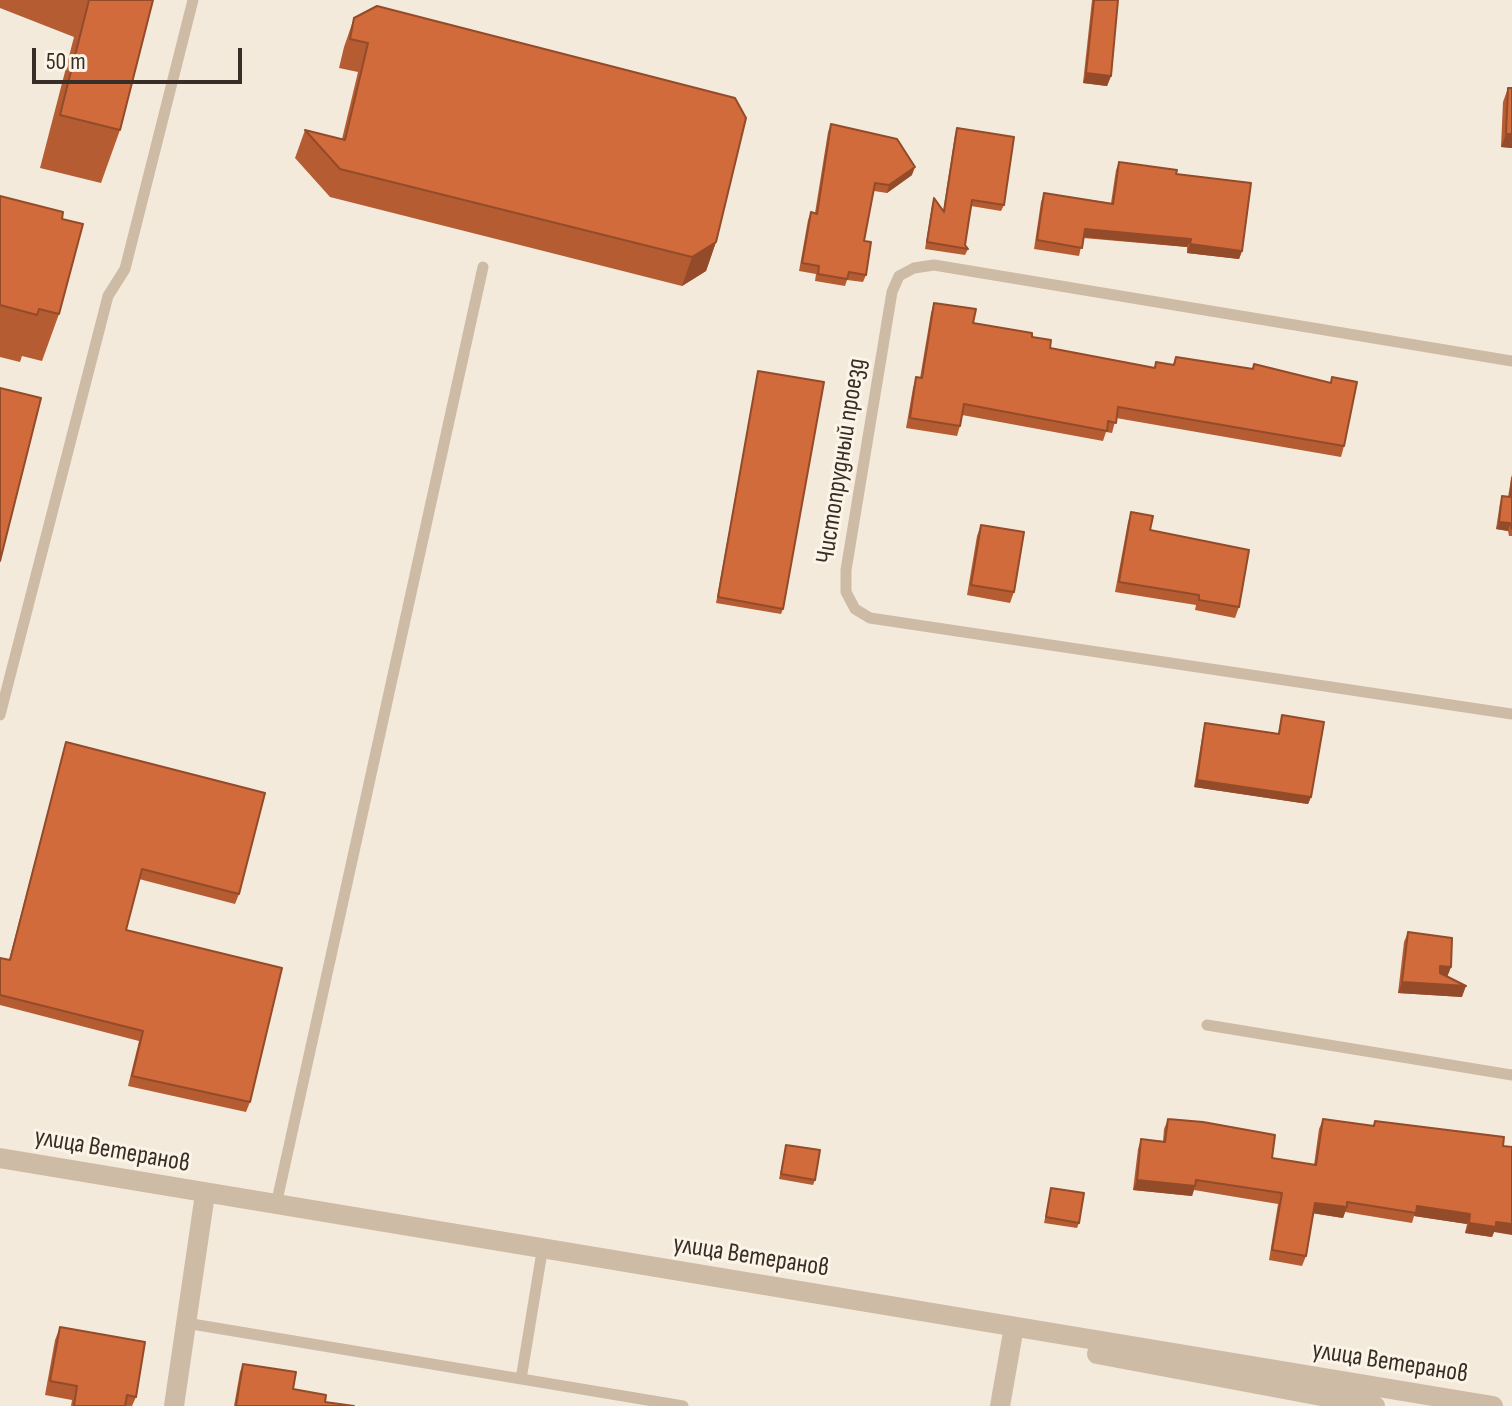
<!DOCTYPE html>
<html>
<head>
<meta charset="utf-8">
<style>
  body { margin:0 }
  #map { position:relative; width:1512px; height:1406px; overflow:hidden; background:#f4eadb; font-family:"Sofia Sans Condensed",sans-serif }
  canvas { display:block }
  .scale { position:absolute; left:32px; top:48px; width:210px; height:36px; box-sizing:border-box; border:4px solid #392e27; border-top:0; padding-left:10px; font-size:24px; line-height:28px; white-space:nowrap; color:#392e27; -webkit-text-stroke:6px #fbf4e7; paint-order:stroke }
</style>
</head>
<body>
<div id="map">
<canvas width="1512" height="1406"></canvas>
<div class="scale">50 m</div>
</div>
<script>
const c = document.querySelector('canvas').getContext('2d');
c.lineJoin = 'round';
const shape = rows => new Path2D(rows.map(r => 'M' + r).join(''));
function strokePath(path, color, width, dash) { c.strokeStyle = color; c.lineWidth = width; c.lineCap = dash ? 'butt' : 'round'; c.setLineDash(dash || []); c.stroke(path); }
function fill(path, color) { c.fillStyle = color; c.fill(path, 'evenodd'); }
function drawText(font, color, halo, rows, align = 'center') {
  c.font = font + ' "Sofia Sans Condensed",sans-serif'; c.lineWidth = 6; c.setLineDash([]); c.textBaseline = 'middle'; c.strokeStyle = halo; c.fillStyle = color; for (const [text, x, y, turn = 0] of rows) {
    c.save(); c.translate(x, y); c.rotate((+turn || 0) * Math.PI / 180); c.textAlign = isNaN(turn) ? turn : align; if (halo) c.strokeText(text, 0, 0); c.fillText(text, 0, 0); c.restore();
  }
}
const service = shape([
  [1512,361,934,265,914,268,899,276,892,292,846,570,846,592,855,609,870,618,1512,714],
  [0,715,108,296,125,269,193,0],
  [1207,1025,1512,1075],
  [276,1205,483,267],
  [186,1323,683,1406],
  [521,1379,541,1258]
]);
const minor = shape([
  [174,1406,205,1194],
  [1000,1406,1012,1338]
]);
const tertiary = shape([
  [0,1158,1493,1406],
  [1097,1354,1375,1406]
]);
const wall = shape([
  [0,0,153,0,120,130,101,183,40,168,74,37,0,8],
  [1092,0,1118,0,1111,76,1107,86,1083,83],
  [354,18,716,242,706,271,682,286,330,197,295,158,305,130,342,139,358,72,339,68,344,47],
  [1508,88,1512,88,1512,148,1501,147,1503,102],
  [831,124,912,175,887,193,874,191,864,241,866,275,863,282,847,280,845,286,815,281,816,274,799,271,808,220,811,212,815,213,828,132],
  [957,128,1004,205,1001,211,971,206,965,245,968,249,965,255,925,249,932,205,934,198,943,211,955,135],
  [1119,162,1176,174,1242,251,1239,259,1187,253,1187,247,1083,238,1079,256,1034,249,1041,202,1044,193,1111,203,1116,170],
  [0,196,62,219,59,314,42,361,22,356,20,362,0,357],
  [934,303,973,323,1032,337,1050,348,1154,368,1156,362,1173,365,1176,357,1252,369,1254,364,1330,383,1332,377,1344,446,1341,457,1116,418,1112,433,1106,432,1103,441,962,415,960,426,957,436,906,428,913,388,916,377,920,378,931,313],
  [758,371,783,609,781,614,716,603],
  [1512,474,1512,536,1509,536,1508,531,1496,529,1500,503,1502,496,1508,497],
  [1131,512,1150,530,1239,607,1235,618,1195,610,1196,605,1115,592,1128,522],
  [981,525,1014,592,1010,603,967,595,977,536],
  [1282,715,1311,797,1308,804,1194,787,1203,731,1205,723,1278,734],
  [66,742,239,894,235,904,139,879,126,930,250,1102,246,1112,128,1086,139,1041,0,1005,0,958,9,960],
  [1408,932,1451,967,1447,977,1462,997,1398,993,1404,942],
  [1168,1119,1272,1158,1314,1165,1319,1129,1323,1119,1373,1126,1375,1121,1494,1232,1492,1237,1465,1233,1467,1224,1414,1216,1412,1223,1345,1212,1343,1218,1313,1213,1306,1256,1302,1266,1269,1260,1278,1204,1194,1190,1192,1196,1133,1190,1138,1149,1141,1139,1163,1141,1164,1129],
  [786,1145,815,1180,813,1185,779,1179],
  [1051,1188,1079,1223,1077,1228,1044,1223],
  [60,1327,136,1397,132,1406,71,1406,72,1400,45,1395,55,1340],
  [243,1364,293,1389,325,1402,354,1406,234,1406,240,1372]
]);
const shadedWall = shape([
  [1086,73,1111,76,1107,86,1083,83],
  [1506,134,1512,134,1512,148,1501,147],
  [915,167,912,175,887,193,889,185],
  [1085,229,1191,239,1187,247,1082,237],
  [716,242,706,271,682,286,692,257],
  [1190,244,1242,251,1239,259,1187,253],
  [1499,522,1510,523,1508,531,1496,529],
  [1197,780,1311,797,1308,804,1194,787],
  [1440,966,1451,967,1447,977,1436,977],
  [1402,982,1466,986,1462,997,1398,993],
  [1137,1180,1195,1186,1192,1196,1133,1190],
  [1315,1203,1347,1207,1343,1218,1311,1213],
  [1417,1206,1470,1214,1467,1224,1414,1216],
  [1496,1222,1512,1224,1512,1235,1494,1232,1492,1237,1465,1233,1469,1223]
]);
const building = shape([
  [89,0,153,0,120,130,60,115,89,0],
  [1094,0,1118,0,1111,76,1086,73,1094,0],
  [377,6,735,98,746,118,716,242,692,257,340,169,305,130,345,140,368,43,350,39,354,18,377,6],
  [1508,88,1512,88,1512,134,1506,134,1508,88],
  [831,124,897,139,915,167,889,185,875,183,864,241,871,242,866,275,849,272,847,279,818,274,819,266,802,263,811,212,817,214,831,124],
  [957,128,1014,137,1004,205,972,200,965,245,968,249,927,242,934,198,944,212,957,128],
  [1119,162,1177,170,1176,174,1251,183,1242,251,1190,244,1191,239,1085,229,1082,248,1037,240,1044,193,1113,204,1119,162],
  [0,196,63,212,62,219,83,224,59,314,39,309,37,315,0,305,0,196],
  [934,303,976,309,973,323,1032,333,1032,337,1051,340,1050,348,1155,368,1156,362,1174,365,1176,357,1253,369,1254,364,1331,383,1332,377,1357,382,1344,446,1118,407,1116,423,1108,421,1107,431,964,404,960,426,910,418,916,377,922,378,934,303],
  [758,371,824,382,783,609,718,597,758,371],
  [0,388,41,398,0,561,0,388],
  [1512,478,1512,529,1510,523,1499,522,1502,496,1510,497,1512,478],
  [1131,512,1153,516,1150,530,1249,550,1239,607,1199,600,1199,595,1119,582,1131,512],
  [981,525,1024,532,1014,592,971,585,981,525],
  [1282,715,1324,722,1311,797,1197,780,1205,723,1279,734,1282,715],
  [66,742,265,793,239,894,142,869,126,930,282,968,250,1102,132,1076,143,1031,0,995,0,958,10,960,66,742],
  [1408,932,1452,938,1451,967,1440,966,1440,973,1466,986,1402,982,1408,932],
  [1168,1119,1203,1122,1275,1135,1272,1158,1316,1165,1323,1119,1374,1126,1375,1121,1504,1137,1503,1146,1512,1147,1512,1224,1496,1222,1496,1227,1469,1223,1470,1214,1417,1206,1416,1213,1347,1202,1347,1207,1315,1203,1306,1256,1272,1250,1282,1193,1196,1180,1195,1186,1137,1180,1141,1139,1165,1142,1168,1119],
  [786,1145,820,1150,815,1180,781,1174,786,1145],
  [1051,1188,1084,1193,1079,1223,1046,1217,1051,1188],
  [60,1327,145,1342,136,1397,127,1395,125,1406,74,1406,77,1386,50,1381,60,1327],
  [243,1364,296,1372,293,1389,326,1395,325,1402,354,1406,236,1406,243,1364]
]);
const streetNames = [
  ["Чистопрудный проезд",842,461,-81],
  ["улица Ветеранов",112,1151,10],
  ["улица Ветеранов",751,1257,9],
  ["улица Ветеранов",1390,1363,9]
];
strokePath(service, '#cebba5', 11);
strokePath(minor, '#cebba5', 20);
strokePath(tertiary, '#cebba5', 20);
fill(wall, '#b55c33');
fill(shadedWall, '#934b29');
fill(building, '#d26b3b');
strokePath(building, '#934b29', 2);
drawText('26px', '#392e27', '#fbf4e7', streetNames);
</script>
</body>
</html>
